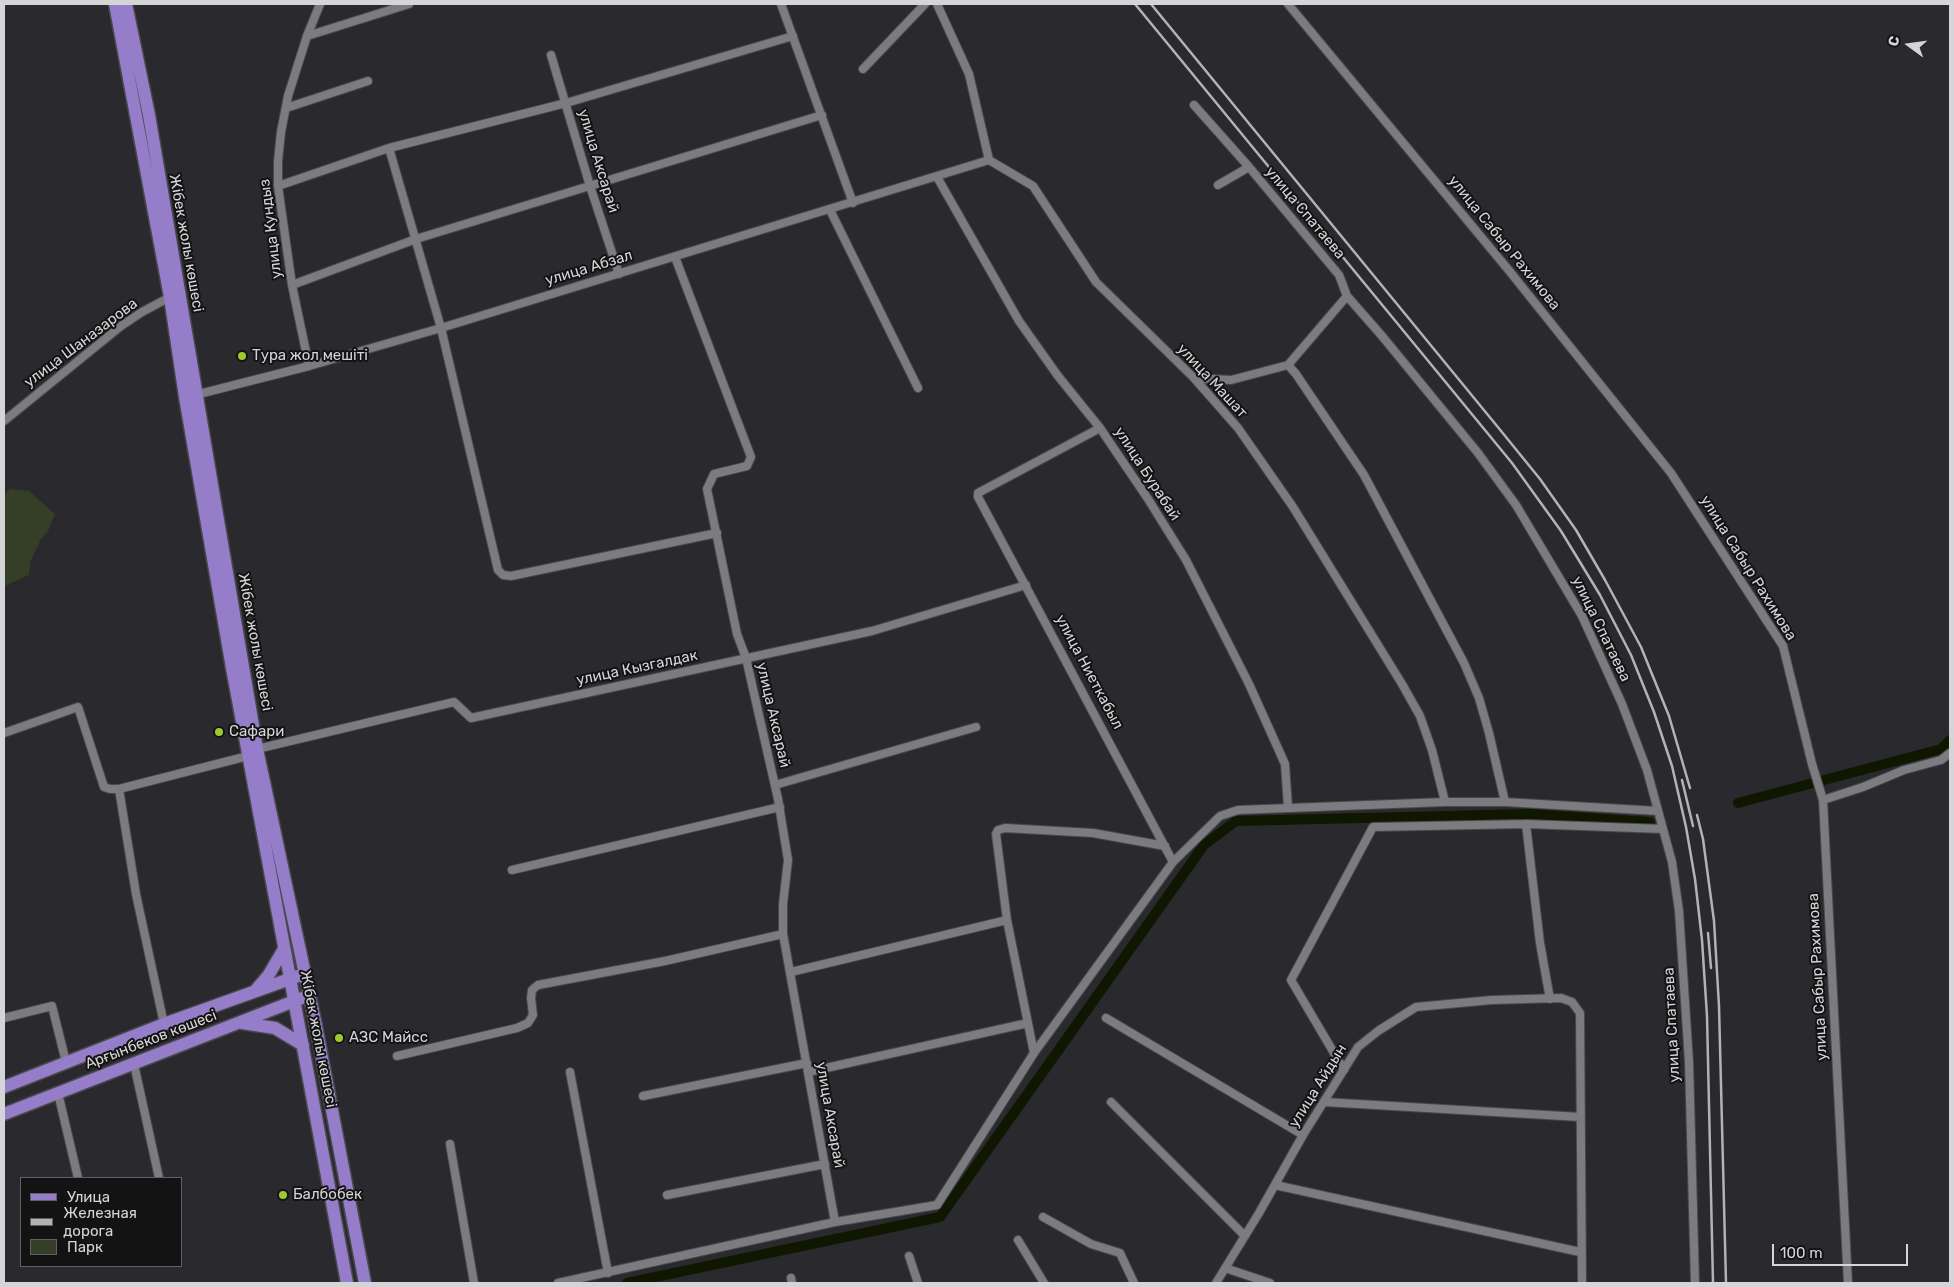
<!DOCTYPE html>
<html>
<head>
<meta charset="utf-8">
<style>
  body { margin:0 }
  #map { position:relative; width:1954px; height:1287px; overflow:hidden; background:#2a2a2e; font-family:Rubik,sans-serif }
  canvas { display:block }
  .frame { position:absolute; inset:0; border:5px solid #d5d4d7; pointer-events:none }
  .legend { position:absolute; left:20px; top:1177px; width:162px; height:90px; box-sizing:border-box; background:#131314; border:1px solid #616062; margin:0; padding:6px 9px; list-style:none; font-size:15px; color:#d5d4d7 }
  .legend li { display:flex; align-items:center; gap:10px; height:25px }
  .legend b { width:25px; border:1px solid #616062 }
  .north { position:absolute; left:1884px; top:20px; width:50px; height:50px; -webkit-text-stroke:4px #131314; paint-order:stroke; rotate:284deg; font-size:14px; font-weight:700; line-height:20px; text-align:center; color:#d5d4d7 }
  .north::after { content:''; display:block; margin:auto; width:18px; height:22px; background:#d5d4d7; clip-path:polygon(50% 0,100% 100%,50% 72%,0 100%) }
  .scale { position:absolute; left:1772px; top:1244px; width:136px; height:22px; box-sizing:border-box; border:2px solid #d5d4d7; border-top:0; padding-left:6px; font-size:15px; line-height:18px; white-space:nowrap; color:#d5d4d7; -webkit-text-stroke:4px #131314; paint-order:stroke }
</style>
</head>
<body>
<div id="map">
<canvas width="1954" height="1287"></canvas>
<div class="frame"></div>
<ul class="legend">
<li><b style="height:6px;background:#967dca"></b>Улица</li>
<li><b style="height:6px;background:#b3b2b5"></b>Железная дорога</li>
<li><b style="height:14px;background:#353e26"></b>Парк</li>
</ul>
<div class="north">С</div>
<div class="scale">100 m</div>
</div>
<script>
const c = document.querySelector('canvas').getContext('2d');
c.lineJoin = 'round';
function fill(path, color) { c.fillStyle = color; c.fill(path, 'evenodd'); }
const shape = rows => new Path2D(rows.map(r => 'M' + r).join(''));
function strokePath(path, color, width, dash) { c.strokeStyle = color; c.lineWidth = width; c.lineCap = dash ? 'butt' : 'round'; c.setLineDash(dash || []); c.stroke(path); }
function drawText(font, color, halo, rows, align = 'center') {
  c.font = font + ' Rubik,sans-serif'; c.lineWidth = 4; c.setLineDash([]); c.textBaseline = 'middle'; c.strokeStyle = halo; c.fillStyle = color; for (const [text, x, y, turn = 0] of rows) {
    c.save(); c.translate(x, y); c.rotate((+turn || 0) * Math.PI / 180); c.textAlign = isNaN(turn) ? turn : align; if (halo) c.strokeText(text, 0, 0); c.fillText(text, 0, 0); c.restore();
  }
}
const green = shape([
  [10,489,29,491,55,514,48,531,41,539,30,562,29,575,4,586,4,495]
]);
const canal = shape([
  [1738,803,1941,749,1950,740],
  [627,1283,940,1217,1204,845,1236,821,1530,814,1650,822]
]);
const street = shape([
  [781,4,853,203],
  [937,4,969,74,989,160,1033,186,1096,282,1194,378,1238,428,1293,507,1402,684,1420,716,1432,750,1445,802],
  [1288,4,1511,273,1671,473,1783,646,1812,764,1823,800,1848,1283],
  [307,36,409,4],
  [551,55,590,186,619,274],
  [863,69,925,4],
  [1194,105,1249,167,1339,275,1347,296,1382,336,1478,453,1516,505,1582,616,1622,704,1647,770,1663,829,1672,862,1679,911,1689,1062,1695,1283],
  [286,108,368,81],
  [389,148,441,328,498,570,503,575,511,576,717,533],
  [937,177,1019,321,1058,376,1100,428,1148,499,1186,560,1249,684,1285,764,1288,807],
  [1218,185,1249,167],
  [278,186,389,148,566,103,793,36],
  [830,210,918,388],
  [675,257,751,457,747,466,714,474,707,489,737,634,746,658,778,799,788,860,783,904,783,934,835,1222],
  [292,285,416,239,822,115],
  [1288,365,1347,296],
  [309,366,292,285,278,186,278,161,281,132,288,96,307,36,320,4],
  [1194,378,1231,380,1288,365,1296,374,1364,475,1464,663,1479,698,1489,733,1505,802],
  [195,395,309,366,441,328,989,160],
  [4,421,121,326,142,312,172,296],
  [1100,428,978,493,978,497,1173,862],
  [4,733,78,707,104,787,110,789,119,789,248,756],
  [257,749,454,702,471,718,872,631,1026,585],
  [775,785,976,727],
  [119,789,136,894,164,1024],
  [1823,800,1863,787,1904,770,1941,760,1950,753],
  [1526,824,1540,943,1550,999],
  [512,870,780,807],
  [791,972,1007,920],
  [4,1018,52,1006,66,1062],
  [1106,1018,1303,1135],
  [1034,1053,1007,920,996,834,998,830,1005,828,1093,833,1165,846],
  [397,1056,517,1028,528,1023,533,1015,531,998,532,990,538,985,665,961,783,934],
  [134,1064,159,1178],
  [1344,1070,1291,980,1373,827,1526,824,1663,829],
  [570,1072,608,1273],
  [808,1072,1028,1023],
  [58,1093,78,1178],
  [643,1096,807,1063],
  [1111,1102,1245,1236],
  [1324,1102,1580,1117],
  [450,1144,474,1283],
  [1275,1185,1580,1252],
  [667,1195,825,1164],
  [1043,1217,1091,1244,1120,1253,1134,1283],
  [1018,1240,1044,1283],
  [909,1256,918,1283],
  [1225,1268,1270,1283],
  [791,1278,792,1283],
  [558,1283,835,1222,937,1205,1034,1053,1173,862,1220,816,1238,810,1445,802,1505,802,1658,811],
  [1216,1283,1259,1213,1303,1135,1358,1047,1378,1031,1416,1007,1492,1000,1561,998,1572,1002,1580,1013,1582,1283]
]);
const primary = shape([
  [115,4,170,297,185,397,232,668,347,1283],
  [126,4,149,115,257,749,315,1021,365,1283],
  [256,990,268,976,284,949],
  [242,1023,275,1028,303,1045],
  [4,1087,164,1024,298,976],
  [4,1114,302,998]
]);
const rail = shape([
  [1135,4,1512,463,1561,531,1600,595,1631,655,1654,712,1672,766,1686,827,1695,879,1702,940,1707,1016,1713,1283],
  [1151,4,1497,426,1540,479,1576,530,1605,580,1641,647,1669,716,1690,788],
  [1682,780,1693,826],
  [1697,815,1703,839,1714,921,1719,1006,1726,1283],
  [1708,933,1711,968]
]);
const markers = [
  [242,356,5,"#9dca30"],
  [219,732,5,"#9dca30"],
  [339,1038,5,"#9dca30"],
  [283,1195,5,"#9dca30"]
];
const streetNames = [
  ["улица Аксарай",598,161,73],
  ["улица Спатаева",1305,213,50],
  ["улица Кундыз",271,229,-97],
  ["Жібек жолы көшесі",186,243,80],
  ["улица Сабыр Рахимова",1504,243,51],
  ["улица Абзал",589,268,-17],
  ["улица Шаназарова",81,343,-37],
  ["улица Машат",1212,381,47],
  ["улица Бурабай",1147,474,57],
  ["улица Сабыр Рахимова",1748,568,58],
  ["улица Спатаева",1601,629,64],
  ["Жібек жолы көшесі",255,642,80],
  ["улица Кызгалдак",637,668,-12],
  ["улица Ниеткабыл",1089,672,62],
  ["улица Аксарай",773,715,77],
  ["улица Сабыр Рахимова",1818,977,-93],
  ["улица Спатаева",1672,1025,-93],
  ["Жібек жолы көшесі",318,1039,79],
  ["Арғынбеков көшесі",151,1040,-21],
  ["улица Айдын",1318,1086,-58],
  ["улица Аксарай",830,1115,80]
];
const poiNames = [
  ["Тура жол мешіті",252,356],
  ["Сафари",229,732],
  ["АЗС Майсс",349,1038],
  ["Балбобек",293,1195]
];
fill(green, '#353e26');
strokePath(canal, '#0f1700', 10);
strokePath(street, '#49484c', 10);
strokePath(primary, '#49484c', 15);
strokePath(street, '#7c7b7f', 8);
strokePath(primary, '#967dca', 12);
strokePath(rail, '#b3b2b5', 2.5);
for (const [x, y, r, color] of markers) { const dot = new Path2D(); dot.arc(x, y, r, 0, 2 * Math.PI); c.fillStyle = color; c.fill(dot); strokePath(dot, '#131314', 2); }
drawText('15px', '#d5d4d7', '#131314', streetNames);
drawText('15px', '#d5d4d7', '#131314', poiNames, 'left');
</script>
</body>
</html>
